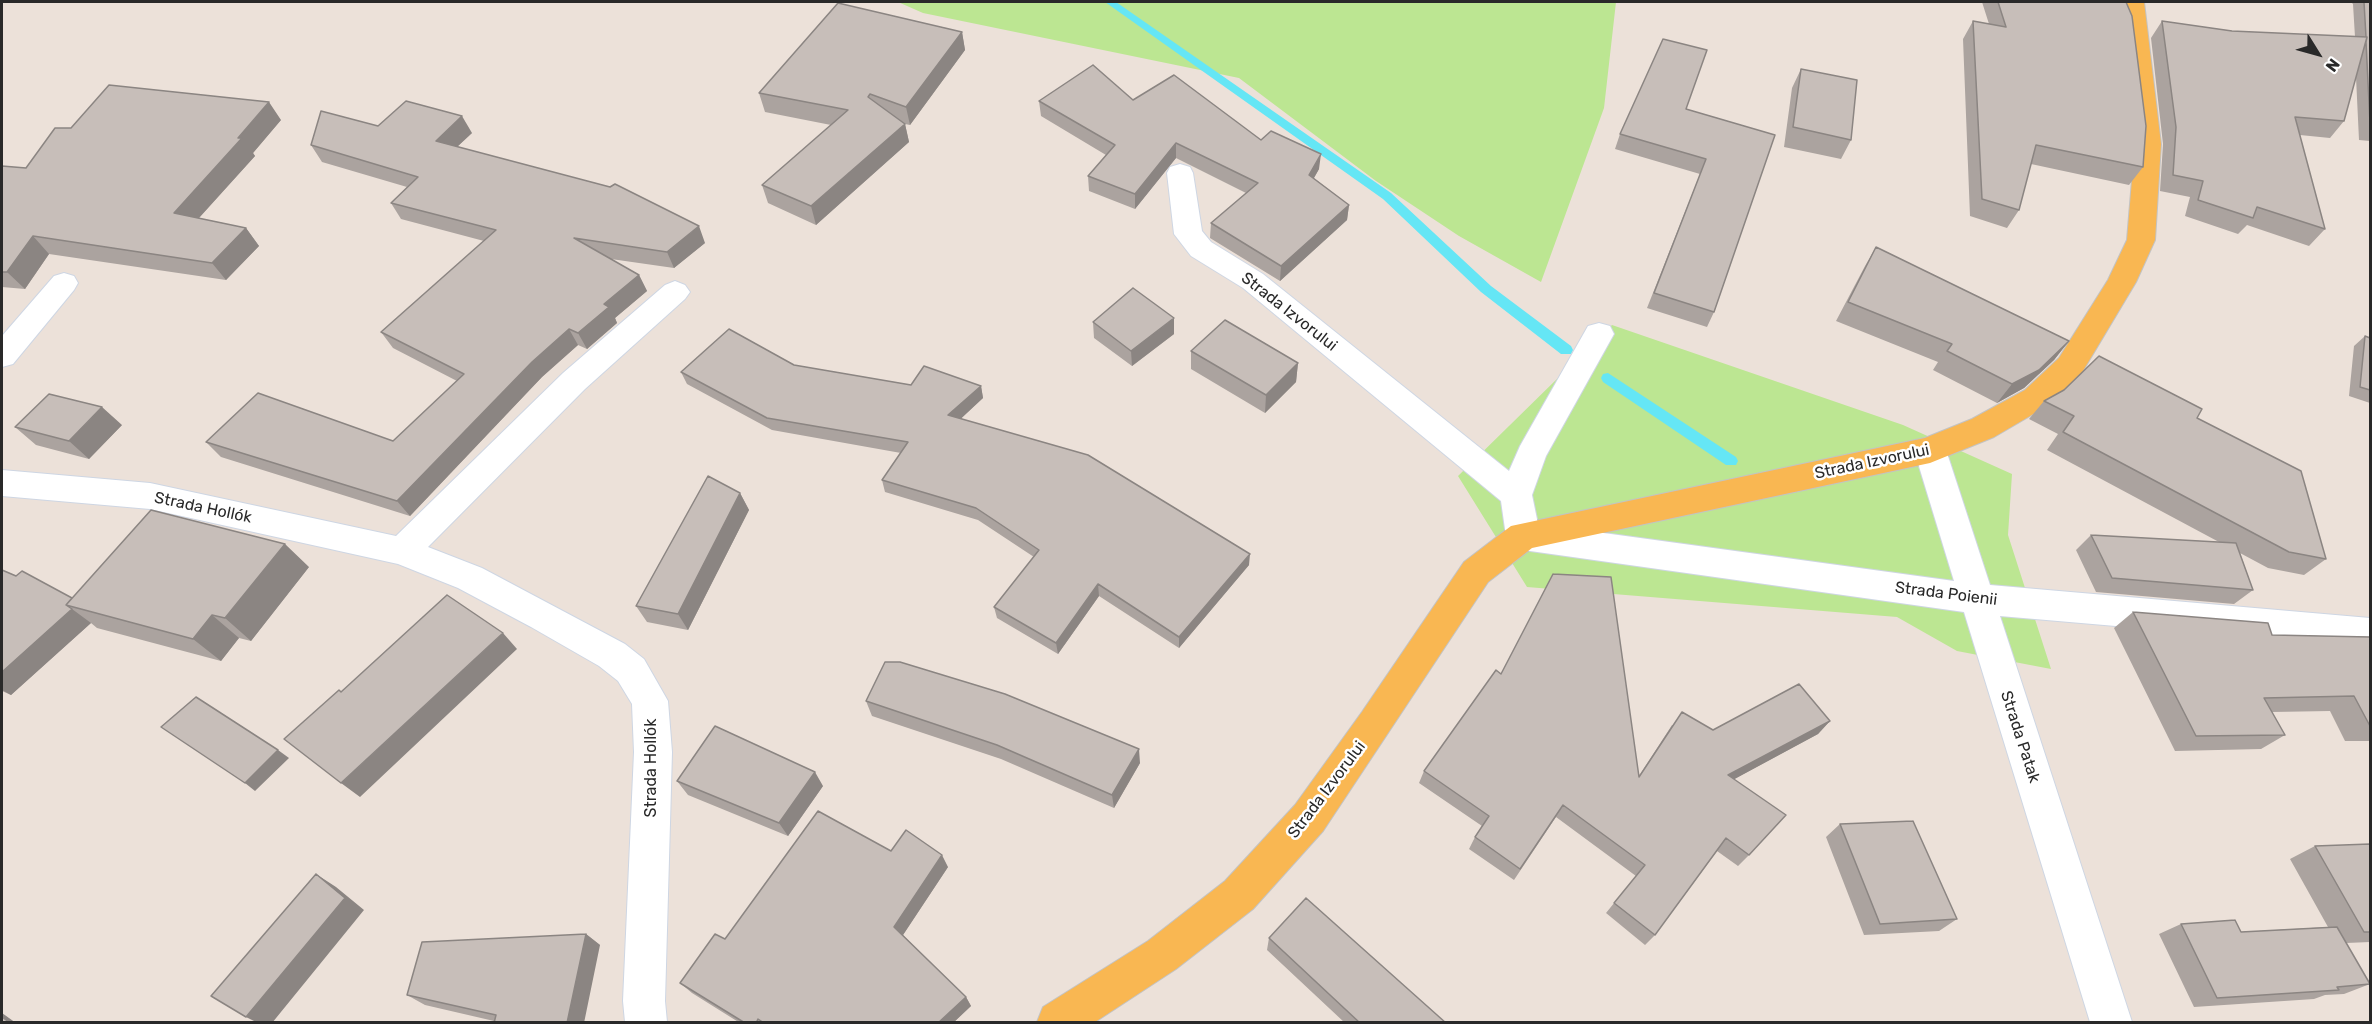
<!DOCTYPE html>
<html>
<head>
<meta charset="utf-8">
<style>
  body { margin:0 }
  #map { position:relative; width:2372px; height:1024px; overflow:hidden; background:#ece1d9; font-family:Rubik,sans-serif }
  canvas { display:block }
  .frame { position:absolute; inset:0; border:3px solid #292929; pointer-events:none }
  .north { position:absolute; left:2288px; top:24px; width:60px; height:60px; -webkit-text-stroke:4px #fff; paint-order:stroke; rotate:127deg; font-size:16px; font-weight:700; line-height:24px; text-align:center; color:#292929 }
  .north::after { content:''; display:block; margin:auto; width:21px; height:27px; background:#292929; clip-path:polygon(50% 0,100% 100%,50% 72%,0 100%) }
</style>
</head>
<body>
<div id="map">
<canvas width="2372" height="1024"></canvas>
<div class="frame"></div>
<div class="north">N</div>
</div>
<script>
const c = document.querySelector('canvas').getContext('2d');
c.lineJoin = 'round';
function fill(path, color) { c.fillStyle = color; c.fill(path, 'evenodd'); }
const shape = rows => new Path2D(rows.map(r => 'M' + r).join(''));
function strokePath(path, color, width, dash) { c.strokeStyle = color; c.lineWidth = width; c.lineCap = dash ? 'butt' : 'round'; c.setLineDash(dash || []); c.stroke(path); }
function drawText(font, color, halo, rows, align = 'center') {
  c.font = font + ' Rubik,sans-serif'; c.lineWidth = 5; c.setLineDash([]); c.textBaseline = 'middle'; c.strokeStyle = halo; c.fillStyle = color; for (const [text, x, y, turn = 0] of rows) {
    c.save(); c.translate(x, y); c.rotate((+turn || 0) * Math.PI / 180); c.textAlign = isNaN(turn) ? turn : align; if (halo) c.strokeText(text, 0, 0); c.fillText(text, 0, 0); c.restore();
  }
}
const green = shape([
  [898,2,1616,2,1604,108,1541,282,1459,236,1376,181,1239,78,923,13],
  [1612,325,1903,425,2012,474,2008,535,2051,669,1957,651,1897,617,1527,587,1458,476]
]);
const stream = shape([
  [1105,2,1116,2,1391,193,1491,286,1571,346,1573,350,1571,354,1561,354,1481,292,1383,199,1105,2],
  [1608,373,1736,457,1738,461,1736,465,1726,465,1603,382,1601,378,1603,374,1608,373]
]);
const minor = shape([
  [1180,164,1190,167,1193,173,1202,231,1211,242,1263,274,1509,471,1520,446,1588,326,1599,323,1610,326,1614,334,1546,456,1532,495,1538,524,1954,581,1914,450,1919,441,1930,437,1941,441,1946,450,1990,585,2370,618,2370,648,2000,616,2132,1022,2090,1022,1964,612,1523,550,1511,546,1506,536,1501,501,1243,288,1191,256,1174,234,1167,173,1170,167,1180,164],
  [64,273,74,276,78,283,74,290,13,364,2,367,2,336,54,276,64,273],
  [675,281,685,285,690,292,685,299,585,389,428,547,482,568,625,644,644,659,668,701,672,752,665,1001,667,1022,625,1022,623,1001,634,752,632,704,618,681,599,666,531,627,458,588,398,564,150,509,2,496,2,470,150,483,396,536,563,373,665,285,675,281]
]);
const major = shape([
  [2120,2,2144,2,2161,144,2155,240,2136,282,2081,374,2047,406,1994,437,1930,463,1532,548,1488,582,1323,831,1253,909,1176,969,1095,1022,1037,1022,1043,1007,1148,941,1225,881,1295,805,1362,712,1464,562,1511,526,1925,438,1972,419,2025,390,2059,358,2108,280,2127,240,2135,144,2120,2]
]);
const wall = shape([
  [1982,2,2126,2,2143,167,2129,185,2031,164,2019,210,2007,228,1970,216,1963,39,1973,21,1989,24],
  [2351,2,2370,2,2370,141,2359,140,2356,77,2344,121,2330,138,2300,135,2325,229,2309,246,2247,225,2238,234,2185,216,2190,197,2160,191,2163,144,2151,38,2162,21,2232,31,2355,37,2353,4],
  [962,32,965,50,910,125,905,124,909,142,816,225,768,203,762,185,831,125,765,112,759,93],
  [1801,69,1851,140,1841,159,1784,147,1792,88],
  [1133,100,1261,140,1319,169,1314,178,1349,205,1347,220,1280,281,1210,238,1211,223,1246,193,1176,158,1135,209,1089,191,1088,176,1106,155,1041,116,1039,101],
  [1686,109,1775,135,1714,312,1707,327,1647,308,1700,174,1615,149,1620,134],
  [281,120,253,153,255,156,199,218,246,228,259,246,226,280,49,254,25,289,2,287,2,166,26,168],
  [378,126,472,133,457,147,705,243,674,268,611,259,639,275,647,291,615,318,617,323,587,349,578,345,542,377,410,516,221,457,206,442,393,441,457,381,393,348,381,332,484,241,401,219,391,203,407,187,322,162,311,145],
  [1876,247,2069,341,2054,360,2024,388,1997,403,1933,370,1938,362,1836,321,1865,266],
  [1093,322,1174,334,1132,366,1094,338],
  [2365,336,2370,338,2370,403,2349,396,2354,346],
  [1191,351,1298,363,1296,382,1265,413,1191,369],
  [794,365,911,385,981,386,983,398,960,419,1249,565,1179,648,1099,596,1058,654,997,618,994,607,1034,557,978,520,885,492,882,480,901,453,772,430,687,384,681,372],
  [2044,401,2197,418,2326,559,2304,575,2268,568,2240,553,2253,590,2234,604,2096,592,2076,550,2091,535,2219,542,2047,450,2058,434,2029,419],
  [122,425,89,459,36,445,15,427],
  [740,493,749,510,688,630,647,622,636,606],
  [309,567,251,641,239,638,221,661,97,628,91,623,11,695,2,691,2,570,72,598],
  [2133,612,2272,635,2370,637,2370,741,2345,741,2330,711,2272,712,2285,735,2261,749,2175,751,2114,628],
  [866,701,1140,763,1114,808,1001,759,872,716],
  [1830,721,1818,734,1734,779,1749,855,1738,866,1717,851,1655,935,1645,945,1606,913,1636,876,1556,817,1514,880,1469,849,1475,837,1482,826,1419,783,1424,771,1639,776,1672,725,1713,730],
  [677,781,823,786,788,836,688,795],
  [1840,824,1957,919,1939,931,1864,935,1826,837],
  [2370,844,2370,942,2346,943,2370,984,2344,994,2325,995,2314,999,2194,1007,2159,934,2181,924,2241,932,2328,927,2290,859,2315,846],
  [891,851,948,867,903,935,966,997,971,1006,953,1023,740,1023,692,993,680,983,725,939],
  [586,934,600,945,494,1021,425,1005,407,995],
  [1269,938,1446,1023,1345,1023,1267,950]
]);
const shadedWall = shape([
  [962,32,965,50,910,125,906,107],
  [269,102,281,120,253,153,255,156,188,230,174,213,238,138],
  [462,116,472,133,445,158,436,141],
  [905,124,909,142,816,225,811,206],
  [1176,143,1176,158,1135,209,1135,194],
  [1321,154,1319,169,1307,190,1309,175],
  [1349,205,1347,220,1280,281,1281,266],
  [699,226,705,243,674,268,667,252],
  [246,228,259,246,226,280,212,263],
  [33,236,49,254,25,289,7,272],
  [639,275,647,291,615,318,617,323,587,349,578,333,604,304],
  [1174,318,1174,334,1132,366,1131,351],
  [569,329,578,345,542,377,410,516,397,501,532,362],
  [2069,341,2054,360,2024,388,1997,403,2012,384],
  [1298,363,1296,382,1265,413,1266,395],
  [981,386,983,398,951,428,948,415],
  [102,407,122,425,89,459,69,441],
  [740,493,749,510,688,630,678,614],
  [285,544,309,567,251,641,225,618],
  [1250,554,1249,565,1179,648,1179,637],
  [1098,584,1099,596,1058,654,1056,643],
  [72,609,91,623,11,695,2,690,2,672],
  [212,615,239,638,221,661,193,639],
  [503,633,517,649,360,797,341,783],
  [1830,721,1818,734,1718,788,1728,775],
  [1139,749,1140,763,1114,808,1112,795],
  [278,750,289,758,255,791,245,783],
  [815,772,823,786,788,836,779,823],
  [942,855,948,867,901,938,894,927],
  [316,874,336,887,364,910,272,1023,258,1023,246,1017],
  [586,934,600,945,584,1023,567,1023],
  [966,997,971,1006,953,1023,938,1023],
  [2,1013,16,1023,10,1023,2,1017]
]);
const building = shape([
  [1998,2,2126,2,2132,16,2146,126,2143,167,2036,145,2019,210,1982,199,1973,21,2006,27,1998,2],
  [2364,2,2370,2,2370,123,2366,42,2367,37,2366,37,2364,2],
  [838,3,962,32,906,107,870,94,868,97,905,124,811,206,762,185,848,110,759,93,838,3],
  [2162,21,2232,31,2367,37,2344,121,2295,117,2325,229,2257,207,2253,218,2198,200,2203,181,2173,175,2176,127,2162,21],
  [1663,39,1707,50,1686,109,1775,135,1714,312,1654,293,1706,159,1620,134,1663,39],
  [1093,65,1133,100,1174,75,1261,140,1271,131,1321,154,1309,175,1349,205,1281,266,1211,223,1258,183,1176,143,1135,194,1088,176,1115,145,1039,101,1093,65],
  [1801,69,1857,80,1851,140,1793,127,1801,69],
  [109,85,269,102,238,138,242,138,174,213,246,228,212,263,33,236,7,272,2,272,2,166,26,168,55,128,71,128,109,85],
  [406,101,462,116,436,141,610,187,615,184,699,226,667,252,574,238,639,275,604,304,609,307,578,333,569,329,532,362,397,501,206,442,258,393,393,441,464,374,381,332,496,230,391,203,418,177,311,145,321,111,378,126,406,101],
  [1876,247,2069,341,2039,370,2012,384,1947,351,1952,344,1848,302,1876,247],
  [1133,288,1174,318,1131,351,1093,322,1133,288],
  [1225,320,1298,363,1266,395,1191,351,1225,320],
  [729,329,794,365,911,385,924,366,981,386,948,415,1088,455,1250,554,1179,637,1098,584,1056,643,994,607,1039,550,976,508,882,480,908,442,767,418,681,372,729,329],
  [2365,336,2370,338,2370,390,2360,387,2365,336],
  [2099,356,2202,409,2197,418,2301,471,2326,559,2289,552,2063,432,2074,416,2044,401,2064,390,2099,356],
  [49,394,102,407,69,441,15,427,49,394],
  [708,476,740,493,678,614,636,606,708,476],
  [151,510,285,544,225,618,212,615,193,639,66,605,151,510],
  [2091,535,2236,543,2253,590,2112,578,2091,535],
  [2,570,16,576,22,571,72,598,66,605,72,609,2,672,2,570],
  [1553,574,1611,577,1639,777,1682,712,1713,730,1799,684,1830,721,1728,775,1786,815,1749,855,1726,838,1655,935,1614,903,1645,865,1563,805,1520,869,1475,837,1489,816,1424,771,1496,670,1501,674,1553,574],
  [447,595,503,633,341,783,284,739,339,690,341,692,447,595],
  [2133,612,2268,623,2272,635,2370,637,2370,726,2354,696,2264,698,2285,735,2196,736,2133,612],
  [885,662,900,662,1005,694,1139,749,1112,795,997,745,866,701,885,662],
  [196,697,278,750,245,783,161,727,196,697],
  [715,726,815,772,779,823,677,781,715,726],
  [818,811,891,851,906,830,942,855,894,927,966,997,938,1023,764,1023,758,1019,756,1023,745,1023,680,983,715,934,725,939,818,811],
  [1913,821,1957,919,1880,924,1840,824,1913,821],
  [2370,844,2370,932,2364,932,2315,846,2370,844],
  [316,874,345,898,246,1017,211,996,316,874],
  [1306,898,1446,1023,1360,1023,1269,938,1306,898],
  [2235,920,2241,932,2337,927,2370,984,2337,987,2339,990,2217,998,2181,924,2235,920],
  [586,934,567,1023,494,1023,496,1015,407,995,422,942,586,934],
  [2,1017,10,1023,2,1023,2,1017]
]);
const streetNames = [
  ["Strada Izvorului",1289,312,38],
  ["Strada Izvorului",1872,462,-12],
  ["Strada Hollók",203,508,12],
  ["Strada Poienii",1946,594,7],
  ["Strada Patak",2020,737,72],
  ["Strada Hollók",651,768,-90],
  ["Strada Izvorului",1327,790,-53]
];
fill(green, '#bce692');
fill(stream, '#65e6f5');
strokePath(minor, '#ced6e3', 2);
strokePath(major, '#c3c3c3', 2);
fill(minor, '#fff');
fill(major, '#f9b752');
fill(wall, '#aba39f');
fill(shadedWall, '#8b8582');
fill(building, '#c7beb9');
strokePath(building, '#8b8582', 1.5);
drawText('16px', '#292929', '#fff', streetNames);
</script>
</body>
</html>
